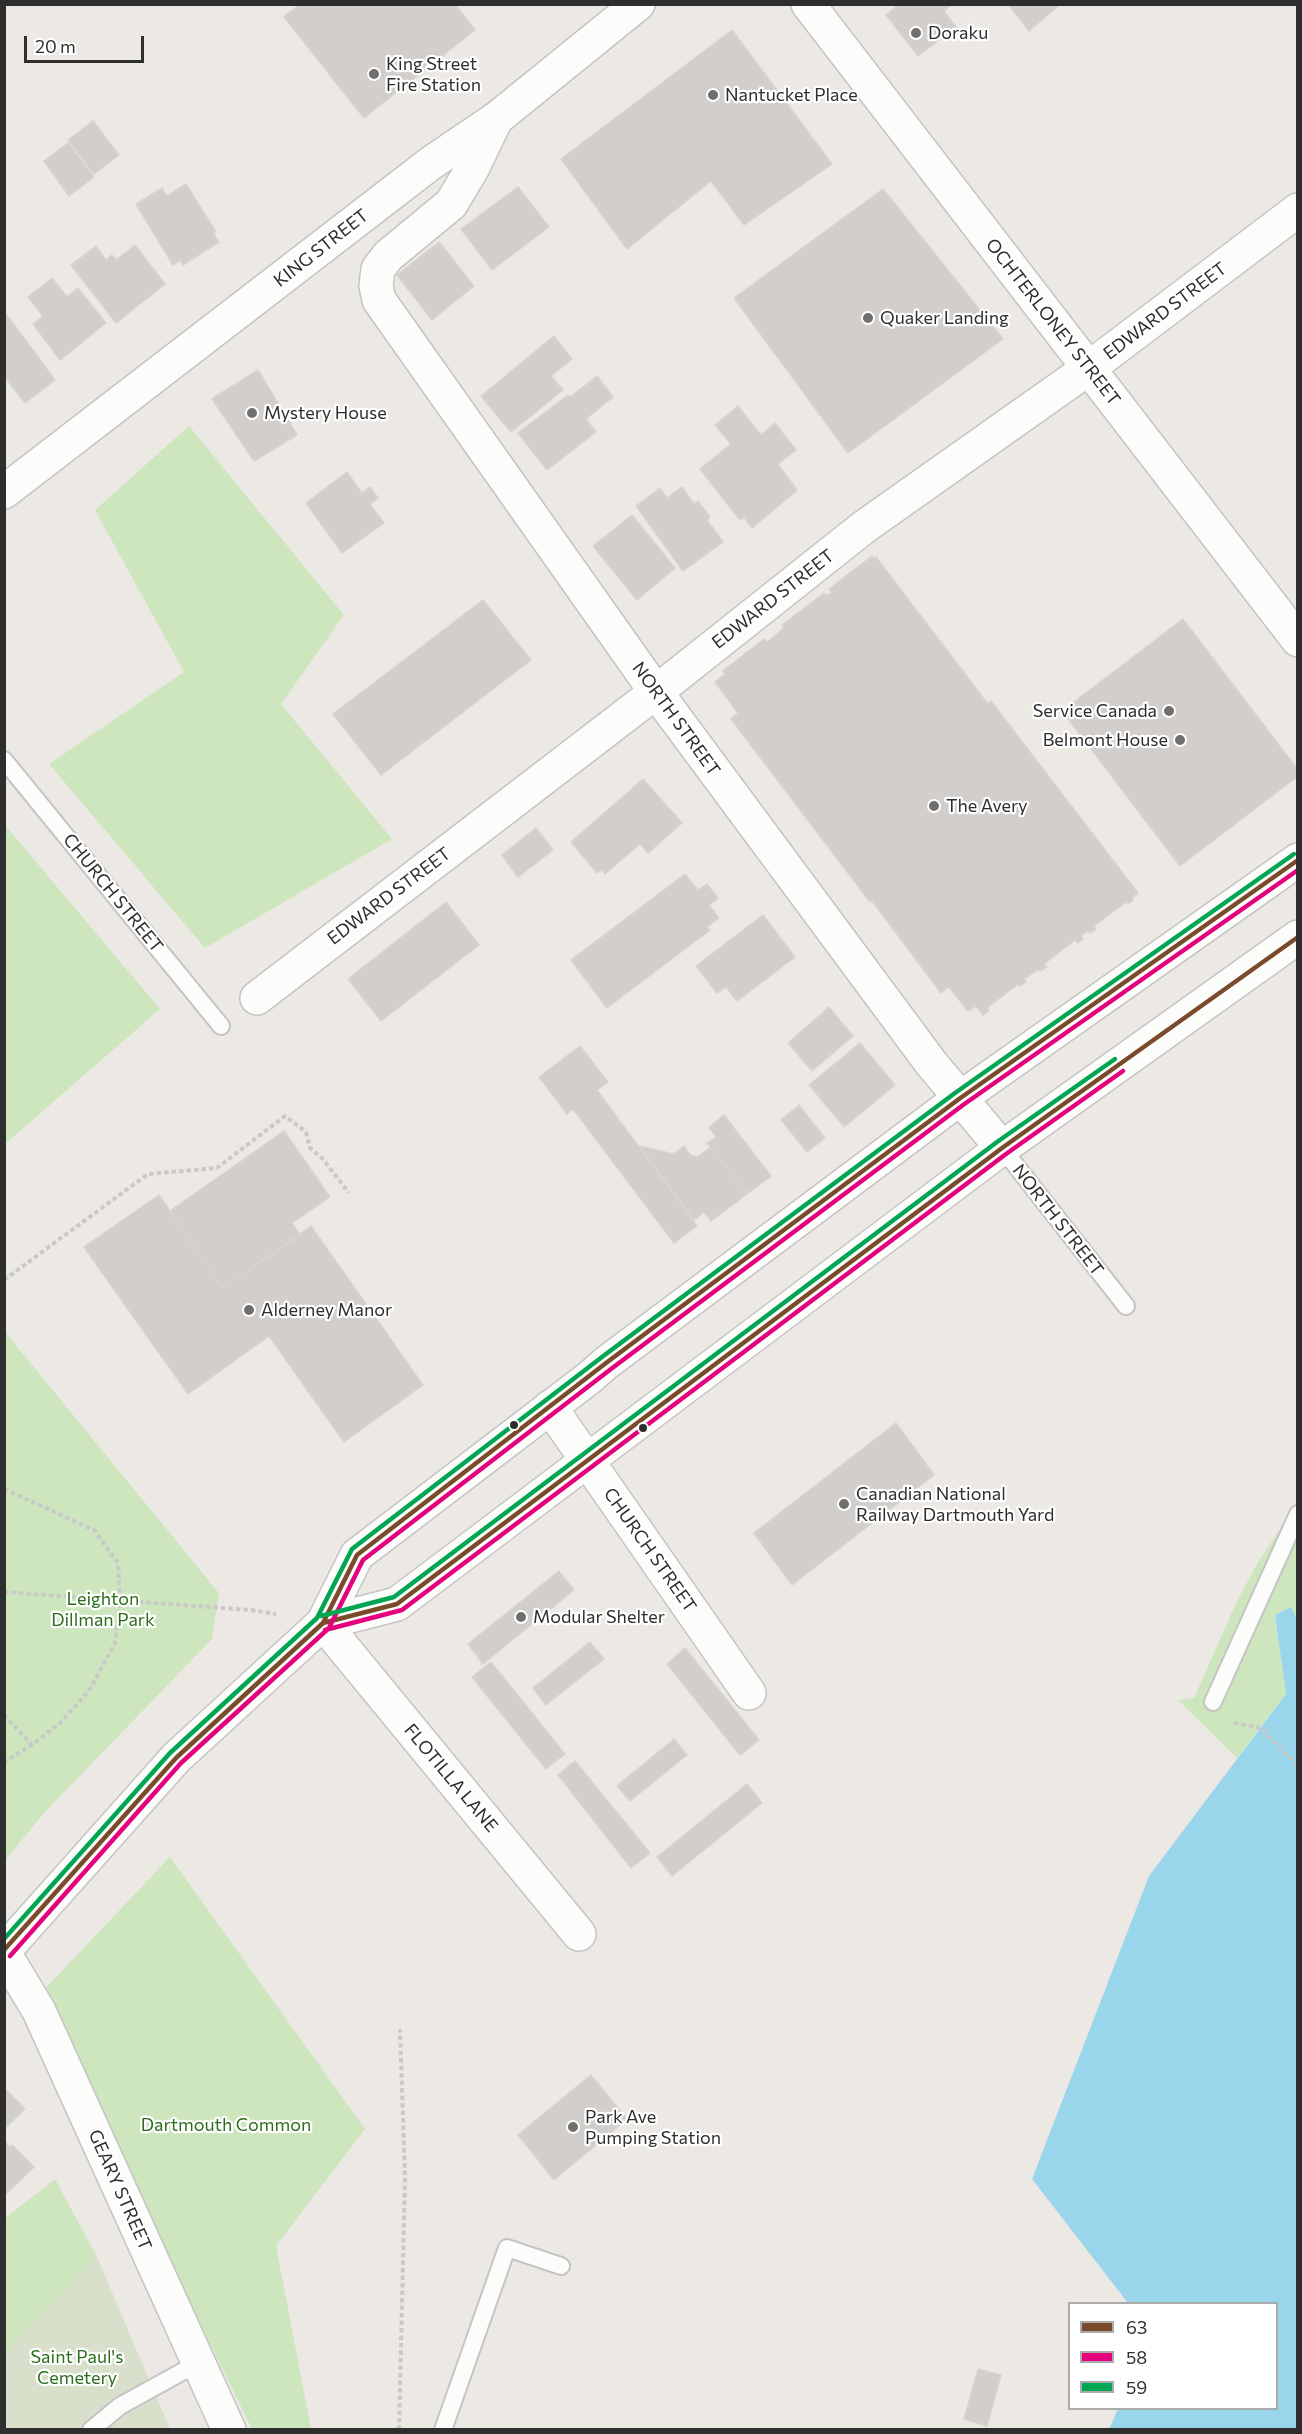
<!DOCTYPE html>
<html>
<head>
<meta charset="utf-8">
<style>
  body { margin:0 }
  #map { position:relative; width:1302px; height:2434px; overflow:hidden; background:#ece8e4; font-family:Commissioner,sans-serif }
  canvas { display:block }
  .frame { position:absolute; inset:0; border:6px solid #2e2e2e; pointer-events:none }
  .legend { position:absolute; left:1068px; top:2302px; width:210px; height:108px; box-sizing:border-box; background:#fff; border:2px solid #ababab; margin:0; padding:8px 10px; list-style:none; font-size:18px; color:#2e2e2e }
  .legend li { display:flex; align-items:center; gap:12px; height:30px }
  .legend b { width:30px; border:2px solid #ababab }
  .scale { position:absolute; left:24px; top:36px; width:120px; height:27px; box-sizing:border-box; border:3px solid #2e2e2e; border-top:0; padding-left:8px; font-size:18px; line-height:21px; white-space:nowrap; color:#2e2e2e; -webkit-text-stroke:4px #fff; paint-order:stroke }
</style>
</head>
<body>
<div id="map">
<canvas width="1302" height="2434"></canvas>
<div class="frame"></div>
<ul class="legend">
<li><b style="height:8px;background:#7a4b2a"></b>63</li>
<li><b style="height:8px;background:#e5007d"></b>58</li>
<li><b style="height:8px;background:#00a651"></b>59</li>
</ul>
<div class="scale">20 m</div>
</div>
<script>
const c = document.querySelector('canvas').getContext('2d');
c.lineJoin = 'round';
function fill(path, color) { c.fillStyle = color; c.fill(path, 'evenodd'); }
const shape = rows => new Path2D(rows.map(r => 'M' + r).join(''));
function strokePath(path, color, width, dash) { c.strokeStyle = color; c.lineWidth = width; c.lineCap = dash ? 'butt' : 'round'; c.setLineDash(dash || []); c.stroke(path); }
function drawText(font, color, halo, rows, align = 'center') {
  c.font = font + ' Commissioner,sans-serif'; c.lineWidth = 4.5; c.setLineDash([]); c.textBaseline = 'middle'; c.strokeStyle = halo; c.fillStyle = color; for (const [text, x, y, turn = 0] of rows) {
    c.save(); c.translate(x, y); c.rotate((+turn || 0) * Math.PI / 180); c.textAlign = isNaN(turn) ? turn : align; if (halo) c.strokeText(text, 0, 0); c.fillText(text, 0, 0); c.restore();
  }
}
const green = shape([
  [189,426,344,615,281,704,392,839,205,948,49,764,184,672,95,510],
  [4,824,160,1009,5,1144,4,1144],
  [5,1332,219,1593,212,1639,44,1813,5,1860],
  [1297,1503,1297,1621,1291,1607,1275,1615,1286,1694,1237,1758,1178,1700,1194,1698,1236,1603,1257,1564],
  [170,1857,365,2129,276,2246,311,2429,252,2429,39,1995],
  [55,2179,96,2255,170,2429,5,2430,5,2218]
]);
const cemetery = shape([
  [96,2255,170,2429,5,2429,4,2355]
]);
const water = shape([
  [1291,1607,1298,1621,1297,2429,1109,2429,1118,2409,1276,2408,1276,2304,1128,2303,1032,2179,1149,1876,1286,1694,1275,1615]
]);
const building = shape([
  [300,4,455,4,475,30,364,118,284,17,300,4],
  [899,4,952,4,944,11,956,27,918,56,886,15,899,4],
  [1008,4,1061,4,1029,31,1008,4],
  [732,30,832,164,744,225,711,181,627,249,561,159,732,30],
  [93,121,119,155,94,174,68,140,93,121],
  [68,143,94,177,69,196,44,161,68,143],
  [186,184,216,232,213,233,219,242,183,265,180,260,173,265,136,204,162,188,167,196,186,184],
  [518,187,549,227,492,270,461,229,518,187],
  [883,189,1003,339,848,453,734,298,883,189],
  [439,242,474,286,432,320,397,275,439,242],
  [135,245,165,284,116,323,71,265,96,246,106,260,112,255,116,260,135,245],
  [52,278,67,297,78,288,106,323,60,360,33,324,43,316,28,297,52,278],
  [7,315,55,380,25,403,4,376,4,317,7,315],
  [554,336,572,359,551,376,563,390,511,432,481,396,554,336],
  [258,370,297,435,254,461,212,399,258,370],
  [597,376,613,397,586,419,596,432,547,470,518,433,568,395,570,397,597,376],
  [738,406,761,435,775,423,796,450,778,464,797,490,752,528,744,517,740,520,700,469,731,444,715,425,738,406],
  [347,472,362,493,370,487,378,498,370,504,384,523,342,553,306,503,347,472],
  [682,487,694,504,698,501,710,517,707,520,723,542,683,571,636,506,660,488,667,498,682,487],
  [632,515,675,568,637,600,593,546,632,515],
  [872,556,874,559,876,557,988,704,991,701,1138,893,1132,898,1133,900,1128,904,1126,902,1094,926,1096,929,1090,933,1088,930,1081,936,1083,939,1078,943,1075,940,1044,964,1047,967,1040,971,1039,969,1024,979,1026,982,1020,986,1018,984,987,1008,989,1010,983,1015,976,1006,968,1011,949,987,941,993,872,901,870,902,731,719,738,713,715,682,725,674,723,671,764,639,767,642,784,628,782,625,824,593,826,596,832,592,829,589,872,556],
  [483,600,531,660,381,775,333,714,483,600],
  [1183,619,1298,770,1298,776,1180,866,1062,711,1183,619],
  [643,779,682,823,648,853,640,844,605,874,602,869,597,873,571,842,643,779],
  [536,828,553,850,518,877,502,855,536,828],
  [685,874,698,890,707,884,718,898,709,905,719,918,707,927,710,930,607,1008,571,960,685,874],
  [446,902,479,945,381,1021,348,979,446,902],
  [763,915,795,957,737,1001,726,987,717,993,696,966,763,915],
  [829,1007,853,1036,812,1071,788,1043,829,1007],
  [860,1043,895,1085,844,1127,809,1085,860,1043],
  [580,1046,608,1082,597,1090,697,1226,674,1243,573,1109,567,1114,539,1077,580,1046],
  [799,1105,825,1138,807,1152,781,1120,799,1105],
  [724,1115,771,1176,747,1194,707,1143,716,1137,709,1127,724,1115],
  [284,1131,330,1197,292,1223,300,1235,223,1288,170,1211,284,1131],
  [640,1146,673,1154,684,1146,690,1155,697,1157,711,1147,747,1194,711,1221,704,1212,694,1220,640,1146],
  [159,1195,223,1288,311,1226,423,1385,344,1442,269,1336,188,1394,84,1247,159,1195],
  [896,1423,934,1475,792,1585,754,1533,896,1423],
  [559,1571,574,1590,483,1664,468,1644,559,1571],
  [590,1642,604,1659,546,1705,533,1688,590,1642],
  [685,1648,759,1740,740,1755,667,1664,685,1648],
  [491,1662,565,1754,546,1769,472,1677,491,1662],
  [674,1739,687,1755,630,1801,617,1786,674,1739],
  [575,1761,650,1853,631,1868,558,1775,575,1761],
  [747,1784,762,1803,672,1876,657,1857,747,1784],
  [591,2075,627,2119,554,2180,518,2135,591,2075],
  [4,2088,25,2109,4,2129,4,2088],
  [4,2141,10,2147,12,2145,34,2167,5,2195,4,2141],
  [978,2369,1001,2375,987,2426,964,2419,978,2369]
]);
const path = shape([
  [4,1280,148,1174,217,1168,285,1116,306,1132,310,1148,322,1158,349,1193],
  [4,1489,94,1530,118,1563,120,1601,115,1643,89,1691,61,1722,32,1745,4,1762],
  [4,1592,251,1610,276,1614],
  [4,1715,32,1745],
  [1234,1723,1261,1728,1298,1766],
  [399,2430,405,2177,400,2029]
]);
const lane = shape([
  [4,760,221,1026],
  [1002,1148,1126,1306],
  [1213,1702,1298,1514],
  [91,2430,120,2406,198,2363],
  [443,2430,507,2248,561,2266]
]);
const street = shape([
  [496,119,472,169,451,204,388,256,378,269,376,286,379,300,656,692,931,1063,1002,1148],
  [257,998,656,692,864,527,1089,368,1298,210],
  [550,1407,749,1693],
  [323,1623,579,1934],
  [4,1953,39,2011,229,2430]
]);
const secondary = shape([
  [808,4,1298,640],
  [4,492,431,163,496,119,638,4],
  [323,1623,397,1604,1002,1148,1298,937],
  [4,1951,176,1758,323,1623,357,1555,589,1378,606,1363,959,1099,1298,860]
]);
const bus1 = shape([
  [323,1623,397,1604,1002,1148,1298,937],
  [4,1950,176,1758,323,1623,357,1555,606,1363,959,1099,1298,860]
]);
const bus2 = shape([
  [325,1630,402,1610,1006,1154,1123,1071],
  [10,1956,181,1763,329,1628,363,1560,611,1369,963,1105,1298,870]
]);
const bus3 = shape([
  [321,1616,394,1597,997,1142,1115,1059],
  [4,1939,170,1753,317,1618,352,1549,602,1357,955,1093,1294,854]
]);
const markers = [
  [916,33,6,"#706f6e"],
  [374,74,6,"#706f6e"],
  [713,95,6,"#706f6e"],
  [868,318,6,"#706f6e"],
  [252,413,6,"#706f6e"],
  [1169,711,6,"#706f6e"],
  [1180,740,6,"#706f6e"],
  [934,806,6,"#706f6e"],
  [249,1310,6,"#706f6e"],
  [514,1425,5,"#2e2e2e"],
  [643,1428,5,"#2e2e2e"],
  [844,1504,6,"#706f6e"],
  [521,1617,6,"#706f6e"],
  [573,2127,6,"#706f6e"]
];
const poiNames = [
  ["Doraku",928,33],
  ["King Street",386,64],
  ["Fire Station",386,85],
  ["Nantucket Place",725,95],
  ["Quaker Landing",880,318],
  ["Mystery House",264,413],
  ["Service Canada",1157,711,"right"],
  ["Belmont House",1168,740,"right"],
  ["The Avery",946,806],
  ["Alderney Manor",261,1310],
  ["Canadian National",856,1494],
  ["Railway Dartmouth Yard",856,1515],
  ["Modular Shelter",533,1617],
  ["Park Ave",585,2117],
  ["Pumping Station",585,2138]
];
const streetNames = [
  ["KING STREET",321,248,-38],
  ["EDWARD STREET",1165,311,-37],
  ["OCHTERLONEY STREET",1053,322,52],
  ["EDWARD STREET",773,599,-38],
  ["NORTH STREET",676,719,54],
  ["CHURCH STREET",113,893,51],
  ["EDWARD STREET",389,896,-37],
  ["NORTH STREET",1058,1220,52],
  ["CHURCH STREET",650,1550,55],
  ["FLOTILLA LANE",451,1778,50],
  ["GEARY STREET",120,2190,66]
];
const parkNames = [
  ["Leighton",103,1599],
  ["Dillman Park",103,1620],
  ["Dartmouth Common",226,2125],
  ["Saint Paul's",77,2357],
  ["Cemetery",77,2378]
];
fill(green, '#cee6be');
fill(cemetery, '#d8e0cc');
fill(water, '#99d6ec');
fill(building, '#d1cecb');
strokePath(building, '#d7d4d0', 1.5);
strokePath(lane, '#c5c4c5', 20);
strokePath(street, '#c5c4c5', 36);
strokePath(secondary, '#c5c4c5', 36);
strokePath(path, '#c9c9c8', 4, [4.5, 3]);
strokePath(lane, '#fcfcfb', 16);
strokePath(street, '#fcfcfb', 33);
strokePath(secondary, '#fcfcfb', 33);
strokePath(bus1, '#7a4b2a', 4.5);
strokePath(bus2, '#e5007d', 4.5);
strokePath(bus3, '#00a651', 4.5);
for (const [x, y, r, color] of markers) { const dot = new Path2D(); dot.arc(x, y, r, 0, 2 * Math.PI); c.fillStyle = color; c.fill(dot); strokePath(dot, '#fff', 2); }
drawText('18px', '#2e2e2e', '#fff', poiNames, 'left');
drawText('18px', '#2e2e2e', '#fff', streetNames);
drawText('18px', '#2c6e1b', '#fff', parkNames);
</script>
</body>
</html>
